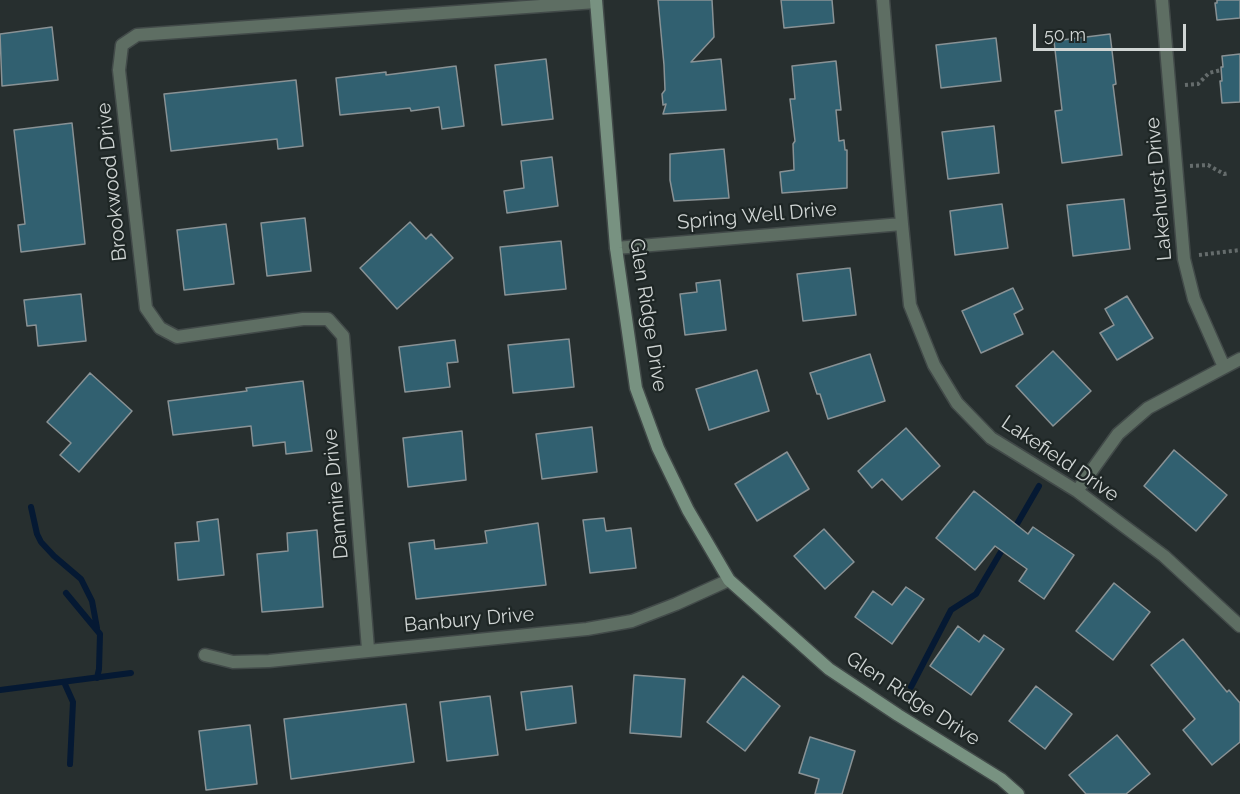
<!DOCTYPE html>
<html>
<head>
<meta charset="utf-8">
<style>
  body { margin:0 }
  #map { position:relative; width:1240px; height:794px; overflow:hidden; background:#272f2f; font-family:Raleway,sans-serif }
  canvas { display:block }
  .scale { position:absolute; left:1033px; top:24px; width:153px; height:27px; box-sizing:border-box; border:3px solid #d0d5d4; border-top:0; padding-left:8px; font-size:18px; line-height:21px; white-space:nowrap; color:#d0d5d4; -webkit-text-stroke:4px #1e2625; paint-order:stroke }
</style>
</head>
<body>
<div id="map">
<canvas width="1240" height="794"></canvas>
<div class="scale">50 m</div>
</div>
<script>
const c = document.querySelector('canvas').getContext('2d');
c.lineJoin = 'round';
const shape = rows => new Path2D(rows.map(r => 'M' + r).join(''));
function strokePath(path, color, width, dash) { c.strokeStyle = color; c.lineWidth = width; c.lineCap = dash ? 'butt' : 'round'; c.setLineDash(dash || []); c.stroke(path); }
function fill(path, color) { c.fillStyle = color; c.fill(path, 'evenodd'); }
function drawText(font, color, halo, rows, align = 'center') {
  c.font = font + ' Raleway,sans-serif'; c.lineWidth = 4.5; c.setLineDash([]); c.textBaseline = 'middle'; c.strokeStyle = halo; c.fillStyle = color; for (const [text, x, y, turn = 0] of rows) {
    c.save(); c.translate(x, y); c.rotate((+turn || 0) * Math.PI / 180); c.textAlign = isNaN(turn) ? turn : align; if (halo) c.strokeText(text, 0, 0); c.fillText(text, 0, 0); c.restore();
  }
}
const stream = shape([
  [31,507,37,534,41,542,54,556,81,579,92,601,97,628],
  [1013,531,1039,486],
  [66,593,100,634,99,669,97,678],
  [64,682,73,702,70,764],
  [911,687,951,610,976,594,1005,545],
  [0,690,131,673]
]);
const building = shape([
  [658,0,712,0,714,37,691,62,721,59,726,110,663,114,666,104,663,105,662,94,665,90,664,65,658,0],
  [781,0,832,0,834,23,784,28,781,0],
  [1217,0,1240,0,1240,18,1217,20,1215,3,1217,3,1217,0],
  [52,27,58,80,2,86,0,34,52,27],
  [1110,34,1116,84,1113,85,1122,155,1062,163,1055,111,1062,110,1054,41,1110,34],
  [996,38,1001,81,941,88,936,45,996,38],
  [1240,54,1240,102,1222,103,1220,81,1222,81,1221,67,1223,67,1222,56,1240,54],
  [546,59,553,119,502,125,495,65,546,59],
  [836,61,841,110,836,110,839,141,844,140,845,150,847,150,847,188,782,193,780,172,794,170,793,144,795,141,790,99,795,99,792,66,836,61],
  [456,66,464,126,442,129,439,107,411,111,410,108,340,115,336,78,386,72,386,75,456,66],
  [296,80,303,146,278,149,277,139,171,151,164,94,296,80],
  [72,123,85,244,21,252,18,225,25,224,14,130,72,123],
  [994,126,999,173,948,179,942,132,994,126],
  [724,149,729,198,674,201,670,180,670,154,724,149],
  [552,157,558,206,507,213,504,191,524,188,521,161,552,157],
  [1124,199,1130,249,1073,256,1067,205,1124,199],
  [1002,204,1008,248,955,255,950,211,1002,204],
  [305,218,311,271,267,276,261,223,305,218],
  [410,222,426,239,431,234,453,258,397,309,360,268,410,222],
  [226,224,234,284,184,290,177,230,226,224],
  [561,241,566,289,505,295,500,247,561,241],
  [850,268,856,315,803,321,797,274,850,268],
  [720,280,726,330,685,335,680,294,697,292,696,283,720,280],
  [1013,288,1023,309,1014,314,1023,334,981,353,962,311,1013,288],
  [81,294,86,341,38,346,36,325,27,326,24,300,81,294],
  [1127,296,1153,338,1117,360,1100,333,1114,325,1105,309,1127,296],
  [569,339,574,387,513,393,508,345,569,339],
  [455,340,458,362,447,363,450,387,405,392,399,347,455,340],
  [1053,351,1091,391,1053,426,1016,386,1053,351],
  [870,354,885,401,828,419,820,394,817,394,810,373,870,354],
  [757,370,769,411,709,430,696,389,757,370],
  [90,373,132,411,79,472,60,455,71,443,47,422,90,373],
  [303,381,312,451,286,454,285,442,253,446,251,426,173,435,168,401,247,391,246,388,303,381],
  [592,427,597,472,542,479,536,434,592,427],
  [906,428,940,466,902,500,882,479,872,488,858,471,906,428],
  [462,431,466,480,408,487,403,438,462,431],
  [1174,450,1227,495,1196,531,1144,486,1174,450],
  [787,452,809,489,757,521,735,484,787,452],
  [974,491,1028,534,1033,527,1074,555,1044,599,1019,581,1027,569,995,546,975,570,936,538,974,491],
  [604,518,606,531,631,528,636,568,590,573,583,520,604,518],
  [218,519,224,575,178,580,175,543,199,541,197,522,218,519],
  [538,523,546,585,416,599,409,543,434,540,435,549,487,543,485,531,538,523],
  [824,529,854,562,825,589,794,556,824,529],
  [317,530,323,607,262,612,257,554,288,551,287,533,317,530],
  [1114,583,1150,612,1113,660,1076,631,1114,583],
  [906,587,924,599,892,644,855,617,873,591,892,605,906,587],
  [958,626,979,642,984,635,1004,649,971,695,930,666,958,626],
  [1183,639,1227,692,1229,690,1240,703,1240,742,1212,765,1183,730,1195,719,1151,665,1183,639],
  [634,675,685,679,681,737,630,733,634,675],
  [743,676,780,706,745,751,707,722,743,676],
  [572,686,576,723,526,730,521,692,572,686],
  [1036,686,1072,714,1045,749,1009,721,1036,686],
  [490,696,498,755,447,761,440,702,490,696],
  [406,704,414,762,291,779,284,719,406,704],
  [250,725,257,784,206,790,199,731,250,725],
  [1117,735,1150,774,1126,794,1086,794,1069,775,1117,735],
  [810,737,855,751,842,794,815,794,819,779,799,773,810,737]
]);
const path = shape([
  [1185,85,1198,84,1209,73,1221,70],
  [1190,166,1208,165,1224,174,1229,173],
  [1199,255,1240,250]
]);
const street = shape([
  [883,0,902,224,910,305,934,365,957,403,991,438,1077,491,1164,556,1240,626],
  [1162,0,1184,259,1194,299,1224,367],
  [616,248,902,224],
  [1077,491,1118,434,1148,408,1240,359],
  [368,649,343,336,328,319,303,319,177,337,160,328,146,308,119,70,122,45,137,35,596,2],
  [205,655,233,662,269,661,587,629,632,621,676,604,729,580]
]);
const secondary = shape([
  [596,0,616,248,636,388,658,448,688,510,729,580,829,669,898,715,1001,779,1018,794]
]);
const streetNames = [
  ["Brookwood Drive",112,182,-96],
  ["Lakehurst Drive",1159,189,-95],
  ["Spring Well Drive",757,216,-5],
  ["Glen Ridge Drive",648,315,81],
  ["Lakefield Drive",1060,459,34],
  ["Danmire Drive",336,494,-95],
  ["Banbury Drive",469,620,-5],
  ["Glen Ridge Drive",913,699,33]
];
strokePath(stream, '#051933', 6);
fill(building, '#316070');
strokePath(building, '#899295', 1.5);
strokePath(street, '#424a49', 15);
strokePath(secondary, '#424a49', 15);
strokePath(path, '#656c6c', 4, [3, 3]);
strokePath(street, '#5e6e63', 12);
strokePath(secondary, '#789281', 12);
drawText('20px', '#d0d5d4', '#1e2625', streetNames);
</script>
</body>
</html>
